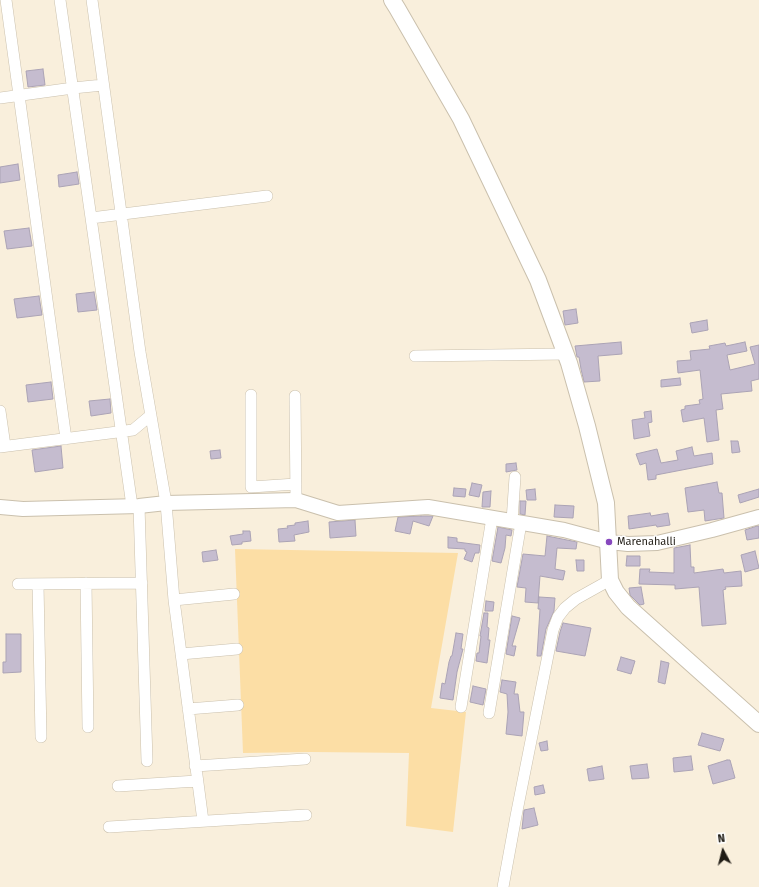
<!DOCTYPE html>
<html>
<head>
<meta charset="utf-8">
<style>
  body { margin:0 }
  #map { position:relative; width:759px; height:887px; overflow:hidden; background:#f9efdc; font-family:"Fira Sans",sans-serif }
  canvas { display:block }
  .north { position:absolute; left:703px; top:831px; width:40px; height:40px; -webkit-text-stroke:3px #fff; paint-order:stroke; rotate:353deg; font-size:11px; font-weight:700; line-height:16px; text-align:center; color:#201c15 }
  .north::after { content:''; display:block; margin:auto; width:14px; height:18px; background:#201c15; clip-path:polygon(50% 0,100% 100%,50% 72%,0 100%) }
</style>
</head>
<body>
<div id="map">
<canvas width="759" height="887"></canvas>
<div class="north">N</div>
</div>
<script>
const c = document.querySelector('canvas').getContext('2d');
c.lineJoin = 'round';
function fill(path, color) { c.fillStyle = color; c.fill(path, 'evenodd'); }
const shape = rows => new Path2D(rows.map(r => 'M' + r).join(''));
function strokePath(path, color, width, dash) { c.strokeStyle = color; c.lineWidth = width; c.lineCap = dash ? 'butt' : 'round'; c.setLineDash(dash || []); c.stroke(path); }
function drawText(font, color, halo, rows, align = 'center') {
  c.font = font + ' "Fira Sans",sans-serif'; c.lineWidth = 3; c.setLineDash([]); c.textBaseline = 'middle'; c.strokeStyle = halo; c.fillStyle = color; for (const [text, x, y, turn = 0] of rows) {
    c.save(); c.translate(x, y); c.rotate((+turn || 0) * Math.PI / 180); c.textAlign = isNaN(turn) ? turn : align; if (halo) c.strokeText(text, 0, 0); c.fillText(text, 0, 0); c.restore();
  }
}
const green = shape([
  [235,549,458,553,431,708,466,712,453,832,406,826,409,753,311,752,243,753]
]);
const building = shape([
  [43,69,45,85,28,87,26,71,43,69],
  [18,164,20,180,0,183,0,167,18,164],
  [77,172,79,184,59,187,58,175,77,172],
  [29,228,32,246,7,249,4,231,29,228],
  [94,292,97,310,78,312,76,294,94,292],
  [39,296,42,315,17,318,14,299,39,296],
  [576,309,578,323,565,325,563,311,576,309],
  [707,320,708,330,692,333,690,323,707,320],
  [621,342,622,354,598,356,600,381,584,382,581,369,579,357,577,357,575,346,621,342],
  [745,342,747,351,727,355,730,370,755,364,750,347,759,345,759,379,751,381,752,391,721,394,723,409,716,410,719,440,707,442,704,418,683,422,681,410,685,409,685,406,700,404,699,400,703,399,700,370,678,373,677,361,691,360,690,351,710,349,709,346,725,343,726,346,745,342],
  [680,378,681,385,661,387,661,380,680,378],
  [51,382,53,399,28,402,26,385,51,382],
  [110,399,111,413,91,416,89,401,110,399],
  [651,411,652,422,648,423,650,436,634,439,632,420,645,418,644,412,651,411],
  [731,441,738,441,740,452,732,453,731,441],
  [61,446,63,468,35,472,32,450,61,446],
  [692,447,694,456,712,453,713,464,656,475,656,479,648,480,646,463,640,465,636,454,657,449,661,463,678,460,676,451,692,447],
  [220,450,221,458,211,459,210,451,220,450],
  [516,463,517,470,506,472,506,464,516,463],
  [717,482,719,493,722,493,724,518,705,521,704,510,688,512,685,488,717,482],
  [472,483,482,485,479,497,469,495,472,483],
  [454,488,466,489,465,497,453,496,454,488],
  [535,489,536,500,527,500,526,490,535,489],
  [759,489,759,497,740,503,738,495,759,489],
  [491,491,490,507,482,507,483,492,491,491],
  [520,501,526,501,525,515,520,514,520,501],
  [555,505,574,506,573,518,554,517,555,505],
  [650,513,651,516,668,513,670,525,657,527,656,525,629,529,628,516,650,513],
  [421,516,433,516,429,526,413,521,410,534,395,531,398,517,421,516],
  [355,520,356,536,330,538,329,522,355,520],
  [308,521,309,532,294,535,295,541,279,542,278,529,288,528,287,526,295,525,295,523,308,521],
  [757,526,759,526,759,538,747,540,745,530,757,526],
  [498,527,512,530,511,536,506,535,505,548,501,563,492,561,498,527],
  [243,531,250,531,251,541,242,542,242,544,232,545,230,536,243,534,243,531],
  [547,536,577,542,576,549,557,548,555,569,565,571,563,580,540,576,538,603,525,602,526,588,517,587,523,554,545,556,547,536],
  [448,537,457,538,457,542,480,545,479,553,475,553,472,562,464,559,467,552,465,551,465,549,448,548,448,537],
  [690,545,691,567,694,567,694,573,723,569,724,573,741,571,742,586,725,587,726,589,723,590,726,624,702,626,699,587,675,589,675,585,639,584,640,569,650,569,649,572,674,573,674,548,690,545],
  [216,550,218,560,203,562,202,552,216,550],
  [755,551,759,568,745,572,741,555,755,551],
  [627,556,640,556,640,566,626,566,627,556],
  [576,560,584,560,584,571,577,571,576,560],
  [641,587,644,604,640,605,630,595,629,588,641,587],
  [539,597,555,598,554,611,546,629,541,656,537,656,540,609,538,609,539,597],
  [486,601,494,602,493,611,485,611,486,601],
  [484,613,488,613,487,627,489,628,488,640,490,640,487,663,476,661,477,653,479,653,481,636,480,636,484,613],
  [512,616,520,618,512,646,516,646,514,656,506,654,512,616],
  [563,623,591,628,585,656,556,651,560,632,563,623],
  [456,633,463,634,461,649,463,649,457,672,453,700,440,698,442,683,445,684,449,662,451,656,452,656,456,633],
  [6,634,21,634,21,672,3,673,3,662,6,662,6,634],
  [621,657,635,661,631,674,617,670,621,657],
  [661,661,669,663,665,684,658,682,661,661],
  [502,680,516,682,514,694,518,694,520,712,524,712,522,736,506,734,508,712,507,694,500,692,502,680],
  [473,686,486,689,483,705,470,702,473,686],
  [702,733,724,739,720,751,698,745,702,733],
  [547,741,548,750,541,751,539,743,547,741],
  [691,756,693,770,674,772,673,758,691,756],
  [727,760,730,760,735,778,713,784,708,766,727,760],
  [647,764,649,778,632,779,630,766,647,764],
  [602,766,604,779,589,781,587,769,602,766],
  [543,785,545,793,535,795,534,787,543,785],
  [534,808,538,825,522,829,524,810,534,808]
]);
const minor = shape([
  [6,0,66,439],
  [60,0,132,506],
  [92,0,140,352,166,503,174,600,203,821],
  [0,98,73,88,103,85],
  [91,218,267,196],
  [415,356,566,354],
  [251,395,251,487,296,484],
  [295,396,296,500],
  [0,411,5,446],
  [0,447,133,430,151,415],
  [139,506,147,761],
  [512,521,515,477],
  [86,583,88,727],
  [18,584,142,583],
  [38,584,41,737],
  [174,600,234,594],
  [181,654,237,649],
  [461,707,492,518],
  [188,709,238,705],
  [489,713,521,523],
  [195,766,305,759],
  [118,786,197,781],
  [109,827,306,815],
  [503,887,516,816,553,630,558,617,565,608,576,599,610,580]
]);
const tertiary = shape([
  [0,507,23,509,139,506,166,503,296,500,338,513,428,507,564,530,609,542,628,544,657,543,712,530,759,517]
]);
const secondary = shape([
  [392,0,397,8,461,119,538,280,569,363,587,426,606,503,610,580,616,592,628,607,759,724]
]);
const markers = [
  [609,542,4,"#8748be"]
];
const poiNames = [
  ["Marenahalli",617,542]
];
fill(green, '#fcdea5');
fill(building, '#c5bccf');
strokePath(building, '#aba3b5', 1);
strokePath(minor, '#cac0ad', 12);
strokePath(tertiary, '#cac0ad', 16);
strokePath(secondary, '#cac0ad', 18);
strokePath(minor, '#fff', 11);
strokePath(tertiary, '#fff', 14);
strokePath(secondary, '#fff', 16);
for (const [x, y, r, color] of markers) { const dot = new Path2D(); dot.arc(x, y, r, 0, 2 * Math.PI); c.fillStyle = color; c.fill(dot); strokePath(dot, '#fff', 1.5); }
drawText('11px', '#201c15', '#fff', poiNames, 'left');
</script>
</body>
</html>
